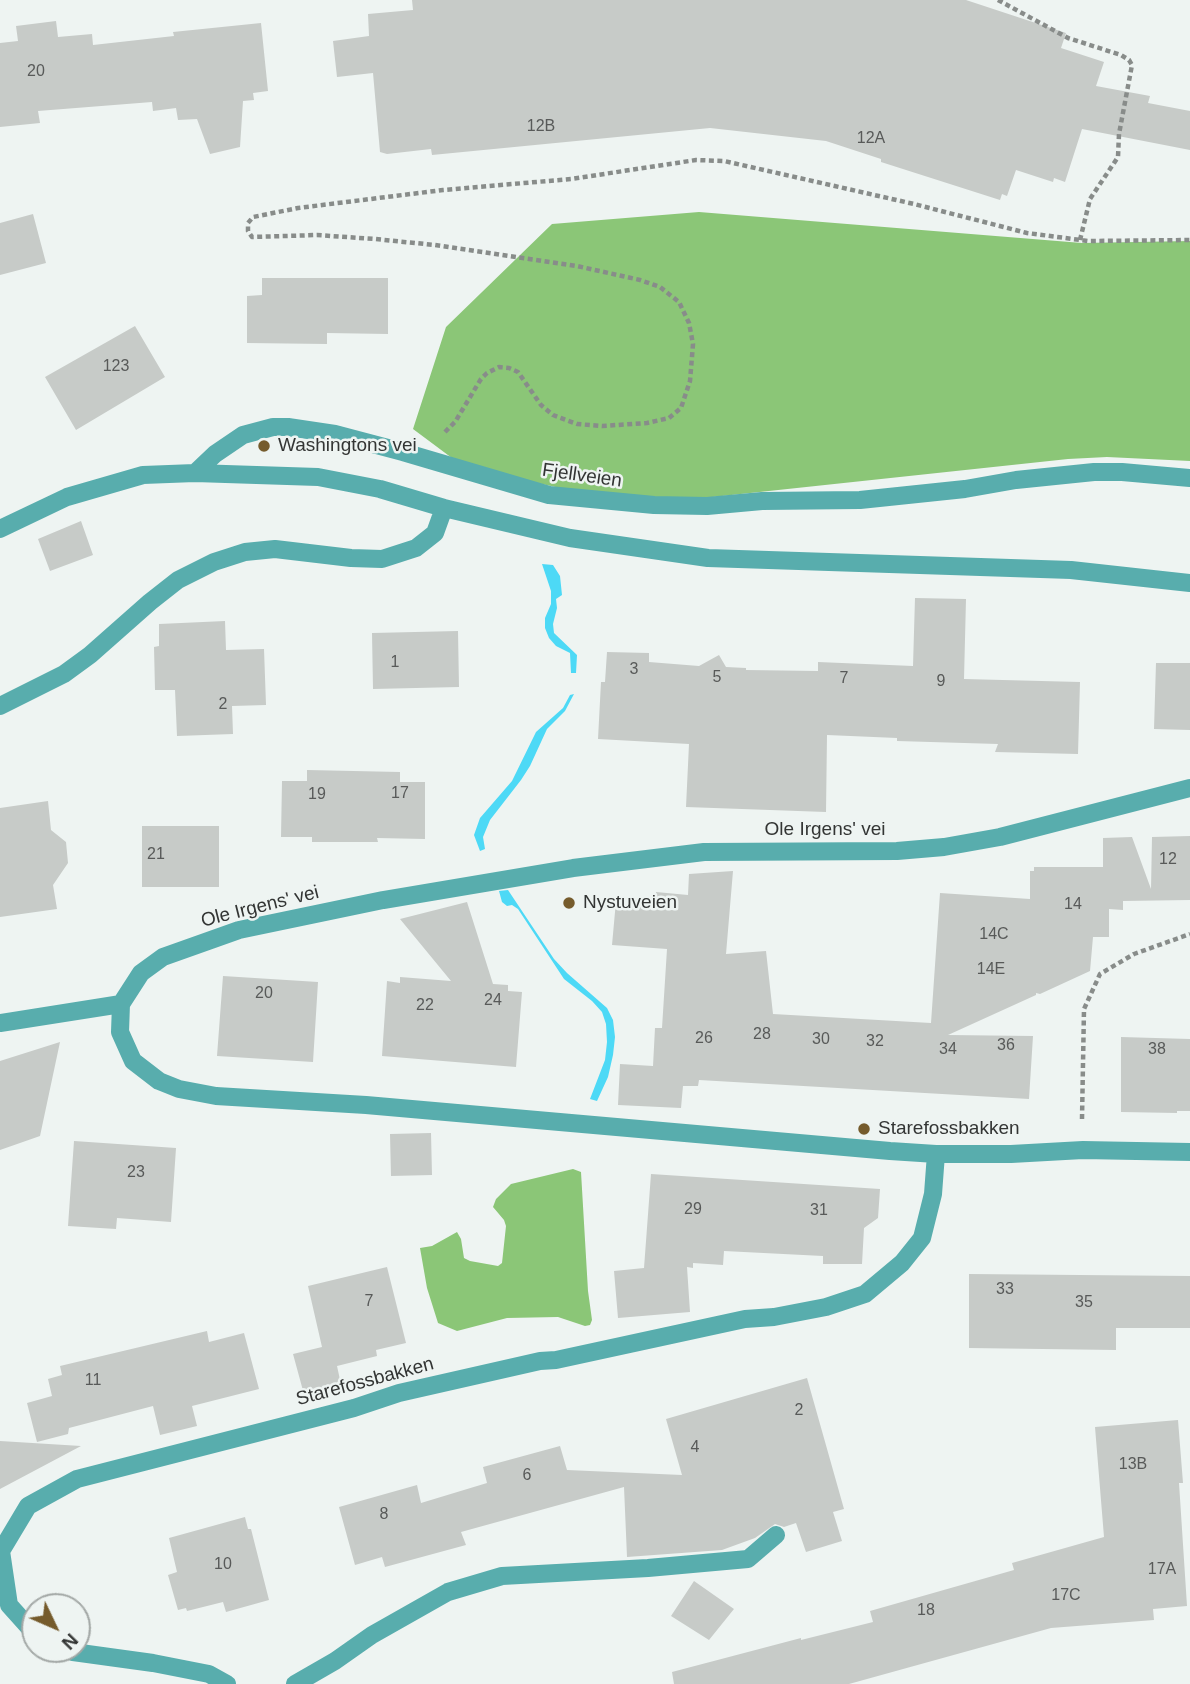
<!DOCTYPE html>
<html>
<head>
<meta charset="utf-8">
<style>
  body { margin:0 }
  #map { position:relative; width:1190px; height:1684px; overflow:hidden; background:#eef4f2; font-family:Arial,sans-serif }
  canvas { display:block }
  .north { position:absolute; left:21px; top:1593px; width:70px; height:70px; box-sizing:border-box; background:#eef4f2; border:2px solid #a3a8a6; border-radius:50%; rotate:134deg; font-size:19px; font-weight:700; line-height:28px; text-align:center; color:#333534 }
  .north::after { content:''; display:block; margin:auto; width:24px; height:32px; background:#755b2c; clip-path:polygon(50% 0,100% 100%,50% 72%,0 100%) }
</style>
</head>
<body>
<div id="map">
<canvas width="1190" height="1684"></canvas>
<div class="north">N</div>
</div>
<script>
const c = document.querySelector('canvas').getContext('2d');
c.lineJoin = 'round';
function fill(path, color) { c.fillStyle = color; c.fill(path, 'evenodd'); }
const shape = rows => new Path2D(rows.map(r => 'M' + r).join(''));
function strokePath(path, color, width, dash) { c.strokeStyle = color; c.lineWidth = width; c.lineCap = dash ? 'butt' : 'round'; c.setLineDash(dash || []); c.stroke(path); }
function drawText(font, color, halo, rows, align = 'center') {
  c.font = font + ' Arial,sans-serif'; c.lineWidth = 5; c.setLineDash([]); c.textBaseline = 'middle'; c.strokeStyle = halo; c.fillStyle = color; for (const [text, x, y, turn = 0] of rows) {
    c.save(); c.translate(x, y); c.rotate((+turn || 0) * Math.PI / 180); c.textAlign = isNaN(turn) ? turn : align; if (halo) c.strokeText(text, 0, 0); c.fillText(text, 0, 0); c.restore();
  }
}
const forest = shape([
  [699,212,1082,243,1190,241,1190,461,1107,457,1068,459,638,505,464,467,413,429,446,327,552,224],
  [573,1169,581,1172,588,1291,592,1320,590,1325,585,1326,558,1317,507,1318,457,1331,438,1323,427,1288,420,1248,432,1246,457,1232,461,1239,464,1258,470,1261,498,1266,502,1263,506,1226,504,1220,493,1207,496,1199,511,1184]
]);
const water = shape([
  [542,564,553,565,560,576,562,595,556,599,557,608,553,624,554,633,577,655,576,673,571,673,570,653,556,646,549,638,545,628,545,618,551,604,551,591],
  [574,694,565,711,547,729,530,766,521,780,490,820,483,837,485,849,480,851,474,835,480,818,512,781,536,732,563,708,570,695],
  [508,890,554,959,567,973,607,1008,613,1020,615,1037,613,1055,608,1077,597,1101,590,1099,605,1060,607,1042,606,1024,602,1012,592,1001,564,979,518,909,512,905,507,906,502,902,499,891]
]);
const building = shape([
  [412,0,966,0,1066,33,1061,48,1104,62,1096,86,1150,96,1148,103,1190,111,1190,150,1082,129,1065,182,1054,178,1053,182,1016,170,1007,196,1002,194,1000,200,881,162,881,159,826,141,710,128,432,155,431,149,387,154,380,152,373,73,337,77,333,41,369,36,368,14,413,10],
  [56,21,58,37,92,34,93,45,174,36,173,32,261,23,268,91,253,93,254,100,243,101,240,147,210,154,197,119,178,120,176,108,153,111,152,102,38,111,40,123,0,127,0,43,18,41,16,26],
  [33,214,46,263,0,275,0,223],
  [262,278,388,278,388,334,327,333,327,344,247,343,247,296,262,295],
  [135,326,165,377,76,430,45,377],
  [81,521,93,555,50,571,38,539],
  [915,598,966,599,964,679,1080,682,1078,754,995,752,998,744,897,741,897,738,827,735,826,812,686,807,689,744,598,739,601,682,605,682,607,652,649,653,649,662,699,666,719,655,726,667,746,668,746,670,818,671,818,662,913,666],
  [225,621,226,650,264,649,266,705,232,706,233,734,177,736,175,690,155,690,154,647,159,646,159,624],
  [458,631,459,687,373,689,372,633],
  [1156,663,1190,663,1190,730,1154,729],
  [307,770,400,772,400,782,425,782,425,839,377,838,378,842,312,842,312,837,281,837,282,781,307,781],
  [48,801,51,830,66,842,68,863,53,885,57,909,0,917,0,808],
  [142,826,219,826,219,887,142,887],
  [1190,836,1190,900,1123,901,1123,910,1109,909,1109,937,1093,937,1090,971,1040,994,1036,993,1036,995,948,1035,1033,1036,1029,1099,699,1080,698,1086,683,1086,681,1108,618,1105,620,1064,653,1066,655,1028,662,1028,667,949,612,945,616,901,655,904,656,892,688,895,689,874,733,871,726,954,766,951,773,1014,931,1023,940,893,1030,899,1030,871,1034,871,1034,867,1103,867,1103,838,1132,837,1151,889,1152,837],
  [467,902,493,984,508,985,508,991,522,992,516,1067,382,1056,387,981,400,983,400,977,451,981,400,919],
  [223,976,318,982,313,1062,217,1056],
  [1121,1037,1190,1039,1190,1111,1177,1111,1177,1113,1121,1112],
  [60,1042,40,1136,0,1150,0,1061],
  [431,1133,432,1175,391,1176,390,1134],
  [74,1141,176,1148,171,1222,117,1218,116,1229,68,1226],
  [651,1174,880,1189,878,1218,864,1228,862,1264,823,1264,823,1256,724,1251,723,1265,693,1263,693,1268,687,1267,690,1312,618,1318,614,1271,644,1268],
  [387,1267,406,1343,376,1350,377,1356,337,1366,342,1389,305,1398,293,1354,322,1347,308,1286],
  [969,1274,1190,1276,1190,1328,1116,1328,1116,1350,969,1348],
  [207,1331,209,1342,244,1333,259,1389,192,1406,197,1426,160,1435,153,1406,69,1428,68,1434,37,1442,27,1403,52,1396,48,1379,62,1375,60,1366],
  [807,1378,844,1509,833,1512,842,1541,806,1552,796,1523,784,1527,775,1524,755,1538,722,1550,627,1557,624,1487,461,1532,466,1545,385,1567,382,1557,355,1565,339,1507,417,1485,421,1503,487,1483,483,1467,560,1446,567,1470,682,1475,666,1419],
  [1178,1420,1183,1483,1179,1483,1187,1606,1153,1609,1154,1620,1051,1628,849,1684,674,1684,672,1672,801,1638,801,1640,873,1622,870,1611,1014,1570,1012,1563,1104,1537,1095,1427],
  [0,1441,81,1446,0,1489],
  [245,1517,248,1529,251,1529,269,1600,226,1612,223,1602,187,1611,186,1608,178,1610,168,1575,177,1572,169,1538],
  [694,1581,734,1609,709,1640,671,1616]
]);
const path = shape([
  [998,0,1068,38,1121,55,1129,60,1132,65,1119,134,1118,157,1090,199,1080,240],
  [445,432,455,422,481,379,487,373,499,367,509,368,518,372,541,405,553,415,577,424,602,426,647,423,669,418,681,408,690,381,693,344,689,323,679,302,660,287,640,280,577,266,435,245,375,239,317,235,252,237,248,231,248,223,253,217,298,208,443,190,571,179,696,160,724,161,914,204,1027,233,1088,241,1190,240],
  [1082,1119,1084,1009,1100,974,1134,954,1190,934]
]);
const minor = shape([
  [195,473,215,454,243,435,273,427,288,427,335,434,403,452,549,495,654,505,707,506,762,501,860,500,965,489,1016,480,1094,472,1122,472,1190,478],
  [0,529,67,497,143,475,195,473,318,477,380,489,444,508,570,538,708,558,1071,570,1190,583],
  [0,706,64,674,90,655,150,602,178,580,214,562,245,552,275,549,351,558,382,559,416,548,435,533,444,508],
  [1190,788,1000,837,944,847,897,851,704,852,573,868,383,900,239,930,163,957,141,973,121,1004,120,1032,133,1061,159,1081,179,1089,216,1096,366,1105,890,1151,936,1154,1011,1154,1083,1150,1190,1152],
  [0,1023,121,1004],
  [35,1634,9,1605,1,1551,28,1506,77,1479,354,1408,399,1393,540,1361,556,1360,745,1319,774,1317,826,1307,865,1294,902,1263,922,1238,933,1194,936,1154],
  [66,1649,73,1652,153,1663,209,1674,227,1684],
  [295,1684,335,1661,372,1635,448,1592,502,1576,648,1568,748,1559,776,1535]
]);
const markers = [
  [264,446,7,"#755b2c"],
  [569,903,7,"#755b2c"],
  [864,1129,7,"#755b2c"]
];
const numberNames = [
  ["20",36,72],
  ["12B",541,127],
  ["12A",871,139],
  ["123",116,367],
  ["1",395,663],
  ["3",634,670],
  ["5",717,678],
  ["7",844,679],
  ["9",941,682],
  ["2",223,705],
  ["17",400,794],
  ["19",317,795],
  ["21",156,855],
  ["12",1168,860],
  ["14",1073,905],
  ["14C",994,935],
  ["14E",991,970],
  ["20",264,994],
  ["24",493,1001],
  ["22",425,1006],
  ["28",762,1035],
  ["26",704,1039],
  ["30",821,1040],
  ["32",875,1042],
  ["36",1006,1046],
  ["34",948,1050],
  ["38",1157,1050],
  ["23",136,1173],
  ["29",693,1210],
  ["31",819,1211],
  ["33",1005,1290],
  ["7",369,1302],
  ["35",1084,1303],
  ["11",93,1381],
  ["2",799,1411],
  ["4",695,1448],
  ["13B",1133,1465],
  ["6",527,1476],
  ["8",384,1515],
  ["10",223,1565],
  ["17A",1162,1570],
  ["17C",1066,1596],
  ["18",926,1611]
];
const poiNames = [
  ["Washingtons vei",278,446],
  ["Nystuveien",583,903],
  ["Starefossbakken",878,1129]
];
const streetNames = [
  ["Fjellveien",582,476,8],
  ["Ole Irgens' vei",825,830],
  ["Ole Irgens' vei",260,907,-14],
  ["Starefossbakken",365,1382,-15]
];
fill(forest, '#8bc677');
fill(water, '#4dd9f6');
fill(building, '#c7cbc8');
strokePath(path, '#888c8a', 4.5, [5, 3.5]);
strokePath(minor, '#58adad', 18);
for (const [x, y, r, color] of markers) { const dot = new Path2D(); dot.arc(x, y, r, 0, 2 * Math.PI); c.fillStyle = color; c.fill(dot); strokePath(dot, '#eef4f2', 2.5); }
drawText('16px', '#585a59', null, numberNames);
drawText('19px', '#333534', '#eef4f2', poiNames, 'left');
drawText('19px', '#333534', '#eef4f2', streetNames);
</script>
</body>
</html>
